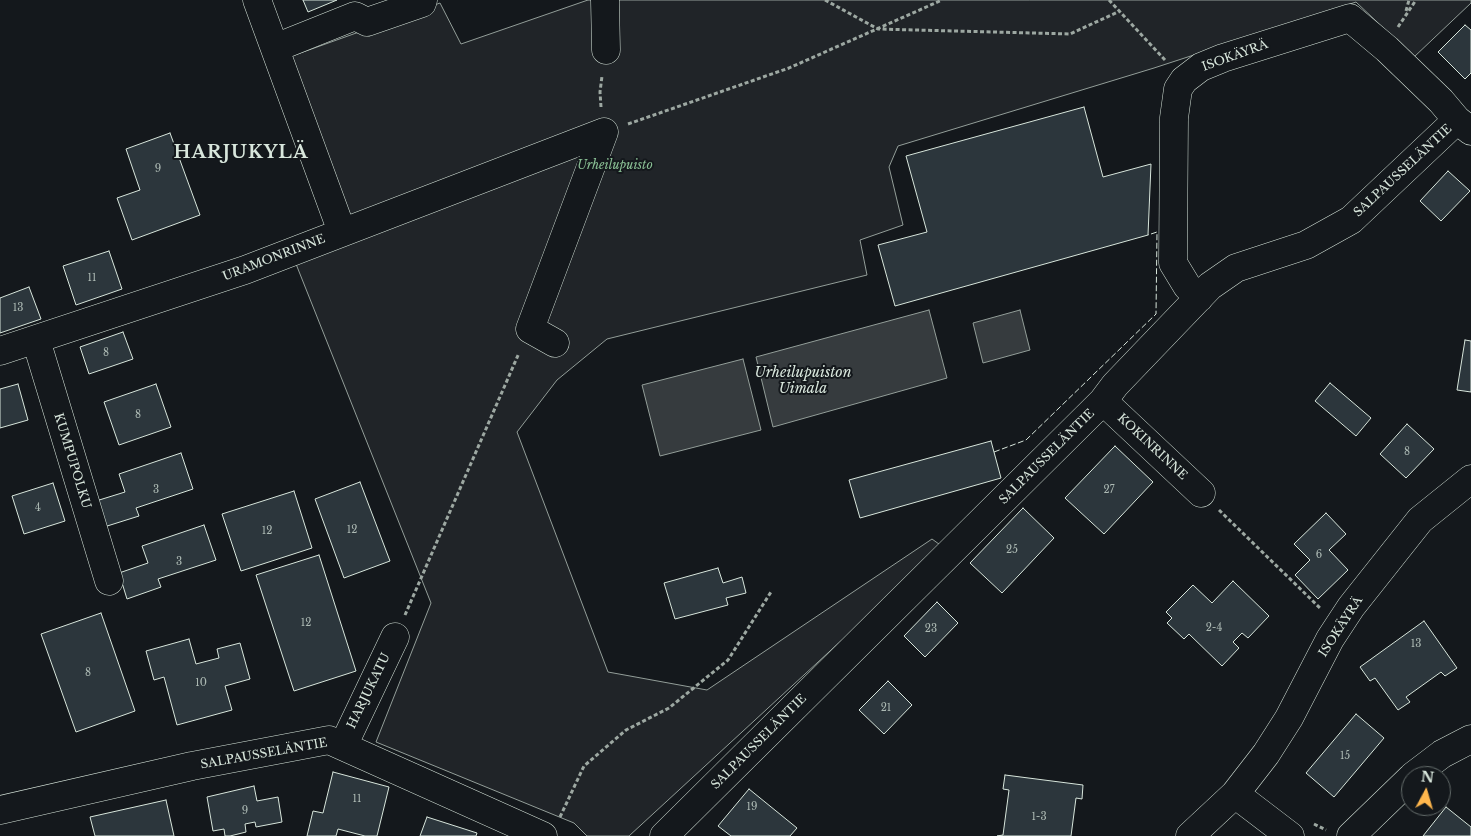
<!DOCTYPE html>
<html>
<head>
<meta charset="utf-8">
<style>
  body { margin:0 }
  #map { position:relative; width:1471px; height:836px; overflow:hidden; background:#14181c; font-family:"Libre Baskerville",serif }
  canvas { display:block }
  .north { position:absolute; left:1401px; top:766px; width:50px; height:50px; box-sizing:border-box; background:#14181c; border:1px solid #626a69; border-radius:50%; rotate:6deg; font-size:14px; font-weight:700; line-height:20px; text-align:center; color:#d8e6dc }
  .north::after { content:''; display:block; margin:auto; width:18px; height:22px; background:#ffb74d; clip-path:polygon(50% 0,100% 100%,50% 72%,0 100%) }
</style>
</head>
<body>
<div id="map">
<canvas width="1471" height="836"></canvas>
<div class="north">N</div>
</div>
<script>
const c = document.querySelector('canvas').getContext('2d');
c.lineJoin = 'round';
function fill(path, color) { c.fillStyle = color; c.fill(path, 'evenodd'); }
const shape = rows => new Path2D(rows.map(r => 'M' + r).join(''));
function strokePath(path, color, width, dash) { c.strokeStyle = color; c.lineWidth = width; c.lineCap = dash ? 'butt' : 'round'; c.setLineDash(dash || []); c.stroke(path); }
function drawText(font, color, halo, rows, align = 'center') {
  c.font = font + ' "Libre Baskerville",serif'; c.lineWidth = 4; c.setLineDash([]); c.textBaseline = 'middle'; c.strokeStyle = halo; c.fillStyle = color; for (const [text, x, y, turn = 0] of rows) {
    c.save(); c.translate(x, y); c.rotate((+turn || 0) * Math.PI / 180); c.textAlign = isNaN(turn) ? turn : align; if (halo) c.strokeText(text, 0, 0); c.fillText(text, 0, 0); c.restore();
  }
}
const green = shape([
  [588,0,1471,0,1471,3,1414,57,1356,2,1154,68,898,146,889,167,903,225,860,240,867,275,607,339,557,380,517,432,608,672,707,690,932,539,943,547,629,836,587,836,574,823,376,742,431,603,296,264,355,231,292,56,440,3,461,44,588,0]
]);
const water = shape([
  [929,310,947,378,773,427,756,357,929,310],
  [1020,310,1030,350,983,363,973,323,1020,310],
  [743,359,761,430,660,456,642,385,743,359]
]);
const building = shape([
  [303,0,337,0,308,12,303,0],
  [1465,25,1471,30,1471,73,1465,79,1438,52,1465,25],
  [1084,107,1103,177,1151,164,1148,235,895,306,878,245,927,232,906,156,1084,107],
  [170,133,200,215,132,240,117,198,140,190,126,149,170,133],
  [1448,171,1470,191,1441,221,1420,201,1448,171],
  [109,251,122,289,76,305,63,266,109,251],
  [29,287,41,319,0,333,0,298,29,287],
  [123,332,133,359,89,374,80,347,123,332],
  [1465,340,1471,341,1471,392,1457,390,1465,340],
  [1330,383,1371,418,1356,436,1315,401,1330,383],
  [18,384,28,420,0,428,0,389,18,384],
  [156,384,171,427,119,445,104,402,156,384],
  [1407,424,1434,449,1406,478,1380,454,1407,424],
  [991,441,1001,478,860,518,849,480,991,441],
  [1115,446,1153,482,1104,534,1065,498,1115,446],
  [181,453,193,489,136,508,139,516,104,527,96,501,125,492,119,474,181,453],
  [360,482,390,561,344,578,315,499,360,482],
  [53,483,65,521,24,534,12,496,53,483],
  [294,491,312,548,241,571,222,514,294,491],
  [1023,508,1054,538,1002,593,970,563,1023,508],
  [1326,513,1346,534,1329,550,1348,570,1318,599,1295,575,1310,560,1294,544,1326,513],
  [204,525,216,560,158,579,161,587,127,599,119,573,148,563,142,546,204,525],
  [319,555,356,671,294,691,256,575,319,555],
  [718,568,723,583,742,577,746,593,726,598,728,605,675,619,664,583,718,568],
  [1233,581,1269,616,1248,638,1242,633,1233,642,1239,648,1222,666,1189,634,1184,639,1167,623,1172,618,1166,612,1193,585,1212,603,1233,581],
  [937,602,958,623,925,657,904,636,937,602],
  [101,613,135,711,76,732,41,634,101,613],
  [1424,621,1457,668,1445,676,1441,672,1406,697,1410,702,1398,710,1375,678,1370,681,1360,667,1424,621],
  [189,639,196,664,219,658,217,649,240,643,250,679,225,686,232,710,177,725,164,677,154,680,146,651,189,639],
  [888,681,912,705,884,734,859,710,888,681],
  [1356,714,1384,738,1334,797,1306,773,1356,714],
  [333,772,389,787,377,836,365,836,338,829,336,836,307,836,313,811,323,813,333,772],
  [1005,775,1083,785,1082,799,1076,798,1071,836,997,836,1003,835,1009,790,1003,789,1005,775],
  [254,786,257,801,278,797,282,822,256,827,255,822,245,824,246,832,230,836,225,836,224,829,213,831,207,797,254,786],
  [749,789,797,828,790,836,731,836,718,826,749,789],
  [166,800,174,836,95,836,90,817,166,800],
  [1446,807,1471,827,1471,836,1423,836,1446,807],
  [427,817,477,833,476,836,420,836,427,817]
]);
const path = shape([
  [825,0,878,29,1070,34,1120,11],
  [1109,0,1166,61],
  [1406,11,1409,0],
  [1398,27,1416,0],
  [601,107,600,92,602,76],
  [628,124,789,68,942,0],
  [1219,510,1320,608],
  [405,615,519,353],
  [560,817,584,766,626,730,669,708,728,660,771,592],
  [1314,824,1326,830]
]);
const minor = shape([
  [257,0,342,232],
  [605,0,606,50],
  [275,48,355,16,367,22,422,3,423,0],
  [1199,298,1187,286,1173,263,1174,118,1178,89,1184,80,1201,67,1223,58,1350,18,1387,49,1441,101,1457,120,1471,131],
  [36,340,109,581],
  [0,351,245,270,604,132,530,329,555,343],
  [1103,401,1201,493],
  [343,746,395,637],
  [1413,776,1442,754,1471,739],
  [1235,794,1290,836],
  [0,810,192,766,329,740,543,836],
  [664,836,1103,401,1115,385,1210,286,1236,268,1306,245,1351,220,1457,120],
  [1190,836,1235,794,1266,754,1289,718,1330,639,1351,607,1420,520,1471,479],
  [1351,836,1411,778]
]);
const fence = shape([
  [994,452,1026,440,1156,314,1157,232,1148,235]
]);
const numberNames = [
  ["9",158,169],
  ["11",92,278],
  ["13",18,308],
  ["8",106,353],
  ["8",138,415],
  ["8",1407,452],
  ["3",156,490],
  ["27",1109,490],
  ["4",38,508],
  ["12",352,530],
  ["12",267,531],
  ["25",1012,550],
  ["6",1319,555],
  ["3",179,562],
  ["12",306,623],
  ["2-4",1214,628],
  ["23",931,629],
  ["13",1416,644],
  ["8",88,673],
  ["10",201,683],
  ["21",886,708],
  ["15",1345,756],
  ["11",357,799],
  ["19",752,807],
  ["9",245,811],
  ["1-3",1039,817]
];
const streetNames = [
  ["ISOKÄYRÄ",1235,56,-20],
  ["SALPAUSSELÄNTIE",1403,171,-43],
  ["URAMONRINNE",274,258,-21],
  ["KOKINRINNE",1152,447,43],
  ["SALPAUSSELÄNTIE",1047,457,-45],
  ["KUMPUPOLKU",72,461,73],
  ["ISOKÄYRÄ",1341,627,-57],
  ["HARJUKATU",369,691,-64],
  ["SALPAUSSELÄNTIE",759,742,-45],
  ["SALPAUSSELÄNTIE",264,754,-10]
];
const parkNames = [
  ["Urheilupuisto",615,166]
];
const waterNames = [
  ["Urheilupuiston",803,373],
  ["Uimala",803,389]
];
const districtNames = [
  ["HARJUKYLÄ",241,153]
];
fill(green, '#202428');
strokePath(green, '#939e99', 1);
fill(water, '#363b3e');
strokePath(water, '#939e99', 1);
fill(building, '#2c363c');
strokePath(building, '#d8e6dc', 1);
strokePath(minor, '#d8e6dc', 29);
strokePath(path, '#9da8a2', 3, [4, 2.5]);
strokePath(minor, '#14181c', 28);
strokePath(fence, '#d8e6dc', 1, [6, 2.5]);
drawText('10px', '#adbab4', null, numberNames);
drawText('12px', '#d8e6dc', '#14181c', streetNames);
drawText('italic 12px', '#8ac095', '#14181c', parkNames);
drawText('italic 14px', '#d8e6dc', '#14181c', waterNames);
c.letterSpacing = '1px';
drawText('bold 18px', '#d8e6dc', '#14181c', districtNames);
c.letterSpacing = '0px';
</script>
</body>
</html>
